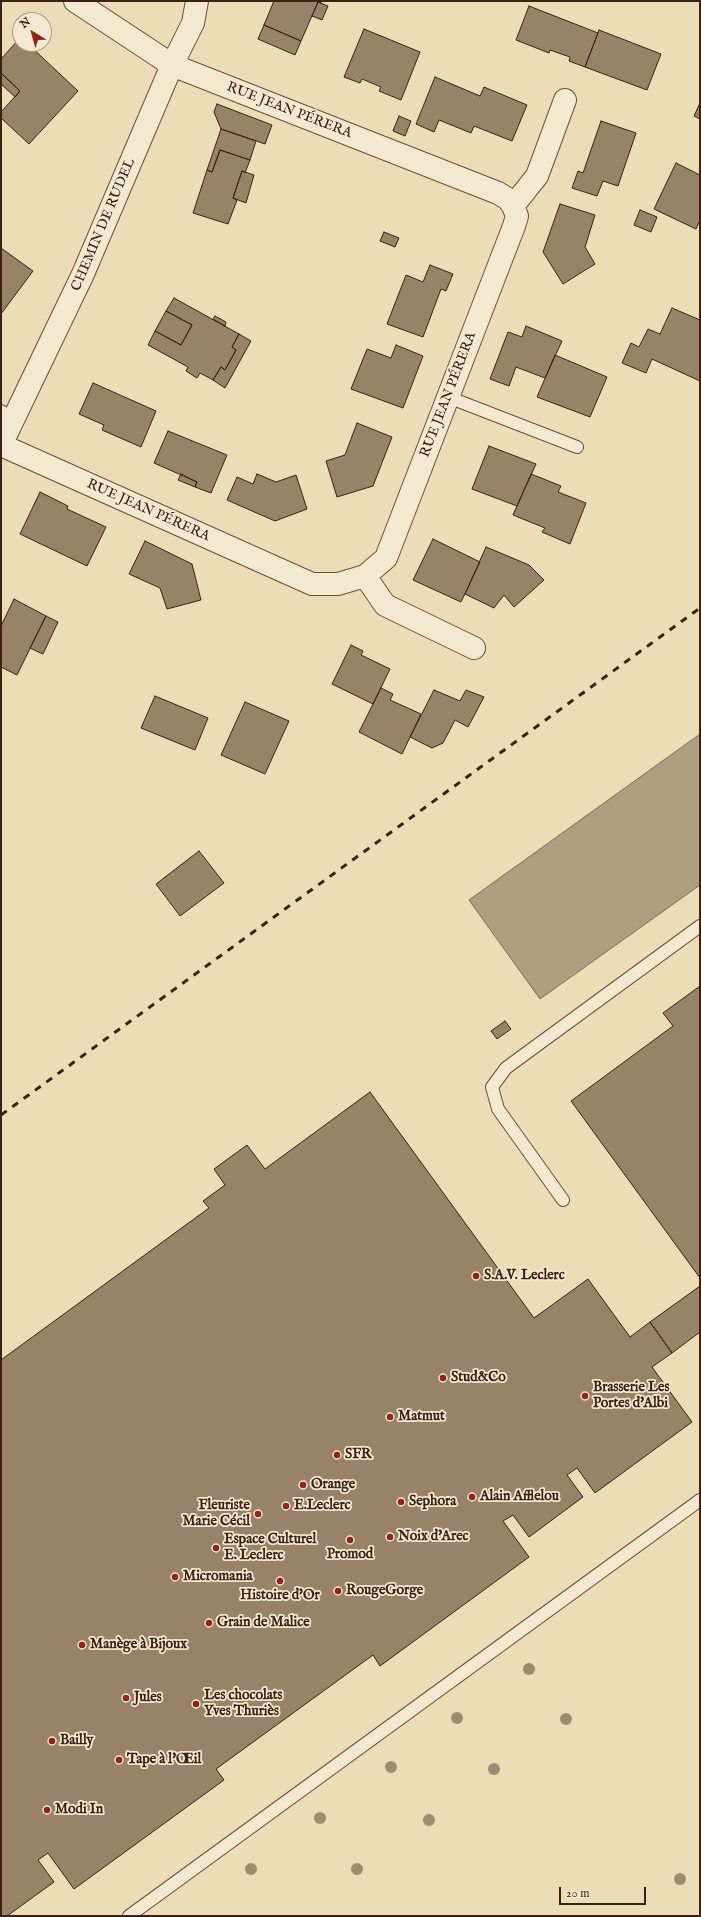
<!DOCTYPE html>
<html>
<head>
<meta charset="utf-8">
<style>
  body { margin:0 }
  #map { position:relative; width:701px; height:1917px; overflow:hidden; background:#ecddb6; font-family:"IM FELL English",serif }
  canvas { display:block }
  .frame { position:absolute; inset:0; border:2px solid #3e2014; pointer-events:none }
  .north { position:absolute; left:12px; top:12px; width:40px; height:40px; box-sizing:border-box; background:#f3e9d0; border:1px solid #ab9985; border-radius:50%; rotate:323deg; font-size:11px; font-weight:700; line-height:16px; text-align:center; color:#3e2014 }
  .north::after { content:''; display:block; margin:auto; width:14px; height:18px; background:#8f2418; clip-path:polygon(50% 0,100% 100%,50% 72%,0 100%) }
  .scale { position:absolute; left:559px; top:1887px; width:87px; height:18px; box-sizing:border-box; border:2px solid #3e2014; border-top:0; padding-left:5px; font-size:12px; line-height:14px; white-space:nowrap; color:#3e2014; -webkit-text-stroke:3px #f3e9d0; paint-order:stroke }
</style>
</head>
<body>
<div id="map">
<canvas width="701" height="1917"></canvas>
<div class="frame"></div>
<div class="north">N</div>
<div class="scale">20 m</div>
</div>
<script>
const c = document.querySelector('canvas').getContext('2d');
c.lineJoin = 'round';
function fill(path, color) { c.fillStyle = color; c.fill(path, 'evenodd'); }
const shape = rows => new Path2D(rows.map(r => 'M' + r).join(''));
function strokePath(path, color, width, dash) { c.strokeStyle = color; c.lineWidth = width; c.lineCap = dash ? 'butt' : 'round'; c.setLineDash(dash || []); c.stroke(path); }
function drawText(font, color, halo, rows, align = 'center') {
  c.font = font + ' "IM FELL English",serif'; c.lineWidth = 3.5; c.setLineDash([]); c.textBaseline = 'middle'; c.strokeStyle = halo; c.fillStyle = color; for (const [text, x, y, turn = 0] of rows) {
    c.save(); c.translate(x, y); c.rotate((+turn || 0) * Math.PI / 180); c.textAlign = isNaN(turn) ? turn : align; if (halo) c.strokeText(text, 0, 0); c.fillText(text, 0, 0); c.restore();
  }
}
const water = shape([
  [700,734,700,885,540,999,469,900,700,734]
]);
const building = shape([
  [274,1,321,1,321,3,318,2,301,41,264,25,274,1],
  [318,2,328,6,322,20,312,16,318,2],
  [529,6,598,33,585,67,569,61,570,57,550,50,549,53,516,40,529,6],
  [264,25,301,41,295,55,258,39,264,25],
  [364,29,420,52,401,100,379,91,381,87,362,79,360,83,344,77,364,29],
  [599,30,661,54,647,90,585,67,599,30],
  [20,38,20,44,28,44,78,91,29,144,1,118,1,112,20,91,1,73,1,59,20,38],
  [1,73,20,91,15,97,1,84,1,73],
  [435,77,480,96,484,87,527,105,512,141,474,126,471,133,439,120,434,132,416,124,435,77],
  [700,103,700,119,694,116,700,103],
  [217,104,272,125,265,144,221,129,214,112,217,104],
  [399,116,411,121,405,136,393,131,399,116],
  [601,121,636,133,618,186,603,181,597,196,572,188,578,171,583,173,601,121],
  [221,129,256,141,250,160,220,150,212,172,207,170,221,129],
  [220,150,250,160,245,173,242,171,233,198,237,200,228,224,193,213,207,170,212,172,220,150],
  [676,163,700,175,700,220,696,229,654,209,676,163],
  [242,171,254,175,246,203,233,198,242,171],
  [560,204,595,215,585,247,595,264,563,284,543,252,560,204],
  [640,210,657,217,651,232,634,225,640,210],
  [384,232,399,238,395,247,380,241,384,232],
  [1,248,33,271,1,314,1,248],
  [430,265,453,274,446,291,441,289,423,337,387,324,406,275,423,282,430,265],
  [174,298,239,334,232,347,236,350,225,370,221,367,213,380,200,373,197,378,186,371,188,367,148,345,155,331,181,345,192,325,166,311,174,298],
  [672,308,700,320,700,381,652,359,646,373,622,363,631,343,639,347,648,329,660,334,672,308],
  [166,311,192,325,181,345,155,331,166,311],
  [215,316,226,322,225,326,213,319,215,316],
  [526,326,562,341,545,378,516,367,509,386,490,379,508,332,522,337,526,326],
  [239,334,251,341,225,388,213,380,221,367,225,370,236,350,232,347,239,334],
  [396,345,423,356,403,408,351,389,367,349,391,358,396,345],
  [555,355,607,377,590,417,537,397,555,355],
  [93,383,156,411,141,447,102,430,104,425,79,414,93,383],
  [357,423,392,437,373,486,337,497,326,461,345,455,357,423],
  [168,431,227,455,211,493,195,487,197,482,154,463,168,431],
  [489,446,536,464,517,506,472,489,489,446],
  [181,474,197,482,195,487,178,480,181,474],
  [257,474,276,482,296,475,307,509,275,521,227,500,237,477,253,484,257,474],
  [531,474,561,486,558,492,586,503,570,544,542,532,545,528,513,515,531,474],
  [40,492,68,506,67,509,106,527,87,566,20,534,40,492],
  [433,539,480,562,461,602,413,580,433,539],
  [145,541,192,564,201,600,167,609,160,588,129,574,145,541],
  [486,547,529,565,544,580,514,607,504,595,494,608,465,594,486,547],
  [14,599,46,616,17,675,1,667,1,626,14,599],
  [46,616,58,622,43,654,30,648,46,616],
  [351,645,363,651,361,655,390,669,373,704,332,684,351,645],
  [381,688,393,694,390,700,421,714,402,754,359,732,381,688],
  [434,690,460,701,466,690,484,697,468,727,455,720,443,743,432,748,410,737,434,690],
  [155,696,208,718,195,750,141,728,155,696],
  [245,702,289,721,265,774,221,755,245,702],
  [199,851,224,883,180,916,156,884,199,851],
  [700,986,700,1278,571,1101,673,1026,663,1013,700,986],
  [505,1021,511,1029,497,1039,491,1031,505,1021],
  [370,1092,534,1318,588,1279,630,1337,650,1322,672,1353,652,1367,692,1422,595,1493,577,1468,567,1475,583,1497,529,1537,513,1515,503,1521,529,1557,380,1666,373,1655,216,1769,224,1780,74,1889,48,1853,38,1860,54,1882,7,1916,1,1916,1,1360,209,1208,203,1201,225,1185,214,1169,247,1145,265,1169,370,1092],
  [700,1286,700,1332,672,1353,650,1322,700,1286]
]);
const lane = shape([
  [448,397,577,447],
  [1,411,14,419],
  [563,1200,498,1109,492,1087,506,1068,700,926],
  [129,1916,700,1500]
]);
const street = shape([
  [75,1,172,65,498,193,508,199,513,206,517,216,514,226,386,558,365,576,338,584,312,584,1,445,83,274,172,65,193,23,197,1],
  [513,206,537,176,565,100],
  [365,576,385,605,474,648]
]);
const rail = shape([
  [1,1115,700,608]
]);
const trees = [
  [529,1669],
  [457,1718],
  [566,1719],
  [391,1767],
  [494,1769],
  [320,1818],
  [429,1820],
  [251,1869],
  [357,1869],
  [680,1879]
];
const markers = [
  [476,1276,4,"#8f2418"],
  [443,1378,4,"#8f2418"],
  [585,1396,4,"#8f2418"],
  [390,1417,4,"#8f2418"],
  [337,1455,4,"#8f2418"],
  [303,1485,4,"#8f2418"],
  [472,1497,4,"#8f2418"],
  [401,1502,4,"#8f2418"],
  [286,1506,4,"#8f2418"],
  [258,1514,4,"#8f2418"],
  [390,1537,4,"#8f2418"],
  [350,1540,4,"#8f2418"],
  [216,1548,4,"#8f2418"],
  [175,1577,4,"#8f2418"],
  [280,1581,4,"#8f2418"],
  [338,1591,4,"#8f2418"],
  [209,1623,4,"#8f2418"],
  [82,1645,4,"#8f2418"],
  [126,1698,4,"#8f2418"],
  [196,1704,4,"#8f2418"],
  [52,1741,4,"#8f2418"],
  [119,1760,4,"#8f2418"],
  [47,1810,4,"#8f2418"]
];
const streetNames = [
  ["RUE JEAN PÉRERA",289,111,21],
  ["CHEMIN DE RUDEL",104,225,-67],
  ["RUE JEAN PÉRERA",449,395,-69],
  ["RUE JEAN PÉRERA",148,511,24]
];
const poiNames = [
  ["S.A.V. Leclerc",484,1276],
  ["Stud&Co",451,1378],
  ["Brasserie Les",593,1388],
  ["Portes d'Albi",593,1404],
  ["Matmut",398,1417],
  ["SFR",345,1455],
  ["Orange",311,1485],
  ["Alain Afflelou",480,1497],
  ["Sephora",409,1502],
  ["Fleuriste",250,1506,"right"],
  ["Marie Cécil",250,1522,"right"],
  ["E.Leclerc",294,1506],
  ["Noix d'Arec",398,1537],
  ["Espace Culturel",224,1540],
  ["E. Leclerc",224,1556],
  ["Promod",350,1555,"center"],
  ["Micromania",183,1577],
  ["RougeGorge",346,1591],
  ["Histoire d'Or",280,1596,"center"],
  ["Grain de Malice",217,1623],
  ["Manège à Bijoux",90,1645],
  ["Les chocolats",204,1696],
  ["Yves Thuriès",204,1712],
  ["Jules",134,1698],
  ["Bailly",60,1741],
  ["Tape à l'Œil",127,1760],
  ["Modi In",55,1810]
];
fill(water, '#b19d7f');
strokePath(water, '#836b54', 1);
fill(building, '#988268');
strokePath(building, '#3e2014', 1);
strokePath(lane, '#6a4f3c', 14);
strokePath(street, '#6a4f3c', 24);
strokePath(lane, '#f3e9d0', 12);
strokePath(street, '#f3e9d0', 22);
strokePath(rail, '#3e2014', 3, [7, 7]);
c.fillStyle = '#a08a70';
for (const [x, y] of trees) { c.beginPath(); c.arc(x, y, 6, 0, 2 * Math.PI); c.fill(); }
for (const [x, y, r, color] of markers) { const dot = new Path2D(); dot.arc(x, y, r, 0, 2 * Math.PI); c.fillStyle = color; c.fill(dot); strokePath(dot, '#f3e9d0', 1.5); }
drawText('14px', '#3e2014', '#f3e9d0', streetNames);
drawText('bold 14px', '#3e2014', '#f3e9d0', poiNames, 'left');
</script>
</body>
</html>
